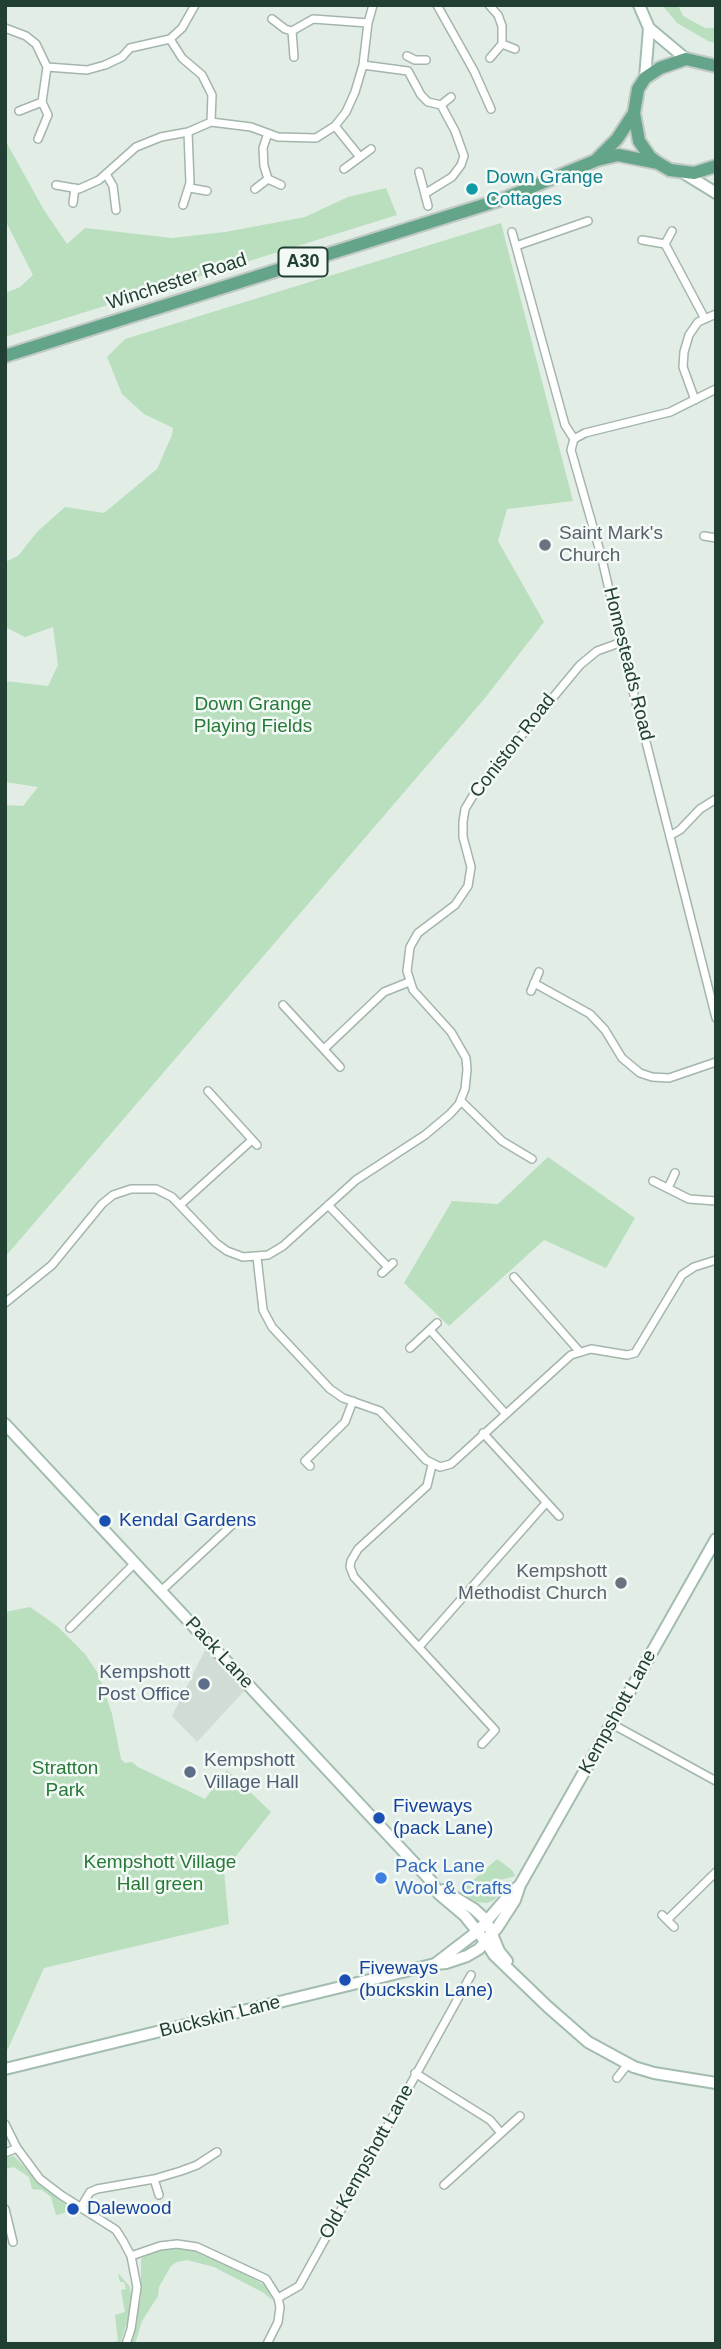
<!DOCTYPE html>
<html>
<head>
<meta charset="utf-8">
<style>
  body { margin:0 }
  #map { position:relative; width:721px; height:2349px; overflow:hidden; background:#e2ede6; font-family:Helvetica,sans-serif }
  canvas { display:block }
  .frame { position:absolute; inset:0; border:7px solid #213f32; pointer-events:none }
</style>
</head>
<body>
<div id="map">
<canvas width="721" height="2349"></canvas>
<div class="frame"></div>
</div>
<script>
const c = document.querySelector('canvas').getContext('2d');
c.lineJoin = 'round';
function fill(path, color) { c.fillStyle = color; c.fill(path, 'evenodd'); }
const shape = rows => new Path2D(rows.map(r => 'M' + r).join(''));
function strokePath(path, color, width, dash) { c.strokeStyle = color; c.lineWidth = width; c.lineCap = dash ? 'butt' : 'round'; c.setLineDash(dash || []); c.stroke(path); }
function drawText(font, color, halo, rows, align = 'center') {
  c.font = font + ' Helvetica,sans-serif'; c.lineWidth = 5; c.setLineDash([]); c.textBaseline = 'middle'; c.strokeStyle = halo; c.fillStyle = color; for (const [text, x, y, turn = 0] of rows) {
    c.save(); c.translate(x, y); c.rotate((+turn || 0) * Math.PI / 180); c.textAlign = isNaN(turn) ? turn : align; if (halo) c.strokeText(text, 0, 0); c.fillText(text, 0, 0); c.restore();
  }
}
const built = shape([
  [207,1646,246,1689,197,1742,172,1716]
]);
const green = shape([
  [662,5,678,5,683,16,705,28,716,28,716,43,708,41,677,23],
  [5,140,44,210,67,244,85,228,172,238,225,232,305,217,348,197,386,188,397,215,5,337,5,293,20,287,33,275,5,220],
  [501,223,573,501,507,509,498,541,544,622,485,698,5,1257,5,805,23,806,38,787,5,782,5,681,48,686,58,665,53,627,25,637,5,627,5,562,18,556,37,532,65,507,104,513,157,469,172,435,173,428,144,414,122,394,107,357,125,339],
  [548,1157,635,1218,606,1268,544,1240,449,1326,404,1283,452,1201,498,1204],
  [30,1607,57,1626,85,1654,99,1675,112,1714,121,1759,125,1763,132,1762,138,1767,205,1799,227,1770,271,1812,224,1871,229,1924,44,1968,8,2049,5,2048,5,1612],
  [497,1859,512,1870,515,1876,461,1891],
  [510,1880,494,1900,487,1903,477,1902,463,1894,484,1890],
  [14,2156,41,2185,74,2211,56,2215,51,2197,42,2190,32,2189,29,2177,14,2167,5,2169,5,2158],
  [181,2248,199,2251,251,2277,264,2285,273,2301,264,2293,214,2267,187,2260,177,2262,171,2266,159,2287,158,2296,142,2321,135,2344,131,2344,141,2297,141,2259,151,2252],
  [118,2273,130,2287,132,2306,120,2344,106,2344,118,2341,115,2315,125,2312,121,2290,126,2289,124,2282,120,2282]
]);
const street = shape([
  [437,5,474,71,491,109],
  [489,5,498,15,502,26,502,44],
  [272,19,285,29,292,31,313,19,368,23],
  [5,28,26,36,36,44,47,67,87,70,105,65,122,57,130,48,170,39,182,28,195,5],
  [292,31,294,57],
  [170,39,182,58,202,75,212,95,211,122],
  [407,56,415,60,426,60],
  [490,58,502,44,515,49],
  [363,65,408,71,421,95,428,102,441,105,455,131,464,156,461,165,452,177,426,193],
  [441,105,451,97],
  [19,111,42,102],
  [335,126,360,157],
  [38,139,48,115,42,102,47,67],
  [344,169,371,149],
  [419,172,428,206],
  [106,174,113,186,116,210],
  [268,179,264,166,263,148,268,133],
  [56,185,79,189,88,185,99,180,136,147,161,137,188,132,211,122,251,127,278,137,316,138,335,126,346,112,355,92,363,65,368,23,373,5],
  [190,188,207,191],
  [255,189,268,179,281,185],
  [73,203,75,188],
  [183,205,190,183,188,132],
  [512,232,565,425,574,439,571,450,601,555,629,675,716,1018],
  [642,240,665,244,672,231],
  [665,244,705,319],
  [516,246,588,221],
  [695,400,683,367,684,352,689,335,698,322,716,314],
  [574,439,585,433,670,412,716,389],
  [704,536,716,538],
  [671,835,680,830,700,809,716,799],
  [534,983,590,1014,605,1030,622,1058,640,1073,652,1077,669,1078,716,1062],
  [531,991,539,972],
  [283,1005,340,1067],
  [324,1049,384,992,409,982],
  [208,1091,257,1145],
  [461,1101,502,1141,532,1159],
  [653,1181,689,1199,716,1201],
  [668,1188,675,1173],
  [180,1205,252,1140],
  [328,1205,388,1267],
  [257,1257,263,1310,272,1327,330,1389,343,1398,380,1411,426,1460,440,1467,451,1464,571,1355,591,1349,627,1355,635,1353,682,1275,694,1267,716,1260],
  [382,1273,393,1263],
  [514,1277,579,1351],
  [5,1303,52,1265,102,1204,113,1195,131,1189,156,1189,172,1197,216,1243,227,1251,243,1257,268,1255,283,1246,356,1180,425,1135,450,1114,459,1104,465,1089,467,1070,466,1058,451,1032,413,990,407,971,410,947,418,933,455,905,468,886,471,867,463,837,463,822,465,809,477,789,580,665,597,651,622,642],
  [430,1330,505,1413],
  [410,1348,437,1323],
  [483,1433,559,1516],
  [432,1465,427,1486,358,1549,351,1561,350,1567,354,1577,495,1730,482,1744],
  [310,1466,305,1461,345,1422,353,1401],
  [161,1591,234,1523],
  [70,1628,135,1563],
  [419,1647,546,1503],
  [612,1724,716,1781],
  [662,1915,674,1927],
  [667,1920,716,1872],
  [415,2073,490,2120,501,2133],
  [617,2078,628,2064],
  [5,2124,17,2148,40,2179,61,2195,116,2230,123,2241,131,2256,137,2287,131,2329,126,2344],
  [5,2153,17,2148],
  [154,2179,159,2195],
  [444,2185,520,2116],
  [81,2207,90,2192,97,2189,154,2179,181,2171,197,2165,217,2152],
  [5,2209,13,2242],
  [131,2256,160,2246,177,2244,197,2247,266,2279,278,2298,280,2307,278,2322,267,2344],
  [278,2298,299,2286,471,1975]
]);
const secondary = shape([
  [639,5,649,28,686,59],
  [645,78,649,28],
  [682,172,716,193],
  [5,1424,432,1882,439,1894,465,1916,486,1942,494,1955,548,2007,588,2042,634,2067,654,2073,716,2083],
  [443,1890,474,1909,486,1920,499,1951,507,1961],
  [435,1964,478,1931,510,1894,520,1885],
  [5,2069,435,1964,446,1963,467,1956,479,1949,497,1928,515,1900,520,1885,716,1539]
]);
const primary = shape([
  [716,66,686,59,660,68,645,78,638,89,634,113,639,141,650,157,658,163,670,170,694,173,716,166],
  [597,159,617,139,634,113],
  [5,356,503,199,597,160,618,155,658,163]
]);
const markers = [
  [472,189,7,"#0f9aa8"],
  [545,545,7,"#6b7280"],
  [105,1521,7,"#1a4fb4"],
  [621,1583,7,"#6b7280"],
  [204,1684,7,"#5c6f8a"],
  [190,1772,7,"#5c6f8a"],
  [379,1818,7,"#1a4fb4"],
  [381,1878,7,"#3f7fe0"],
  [345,1980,7,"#1a4fb4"],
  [73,2209,7,"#1a4fb4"]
];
const shields = [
  [303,262,49]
];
const shieldNames = [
  ["A30",303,262]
];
const cultureNames = [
  ["Down Grange",486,178],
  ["Cottages",486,200]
];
const streetNames = [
  ["Winchester Road",177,282,-18],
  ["Homesteads Road",628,664,76],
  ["Coniston Road",513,746,-52],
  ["Pack Lane",219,1653,47],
  ["Kempshott Lane",618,1712,-61],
  ["Buckskin Lane",220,2017,-14],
  ["Old Kempshott Lane",367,2162,-61]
];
const worshipNames = [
  ["Saint Mark's",559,534],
  ["Church",559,556],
  ["Kempshott",607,1572,"right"],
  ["Methodist Church",607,1594,"right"]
];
const parkNames = [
  ["Down Grange",253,705],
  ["Playing Fields",253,727],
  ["Stratton",65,1769],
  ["Park",65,1791],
  ["Kempshott Village",160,1863],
  ["Hall green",160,1885]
];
const transitNames = [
  ["Kendal Gardens",119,1521],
  ["Fiveways",393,1807],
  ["(pack Lane)",393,1829],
  ["Fiveways",359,1969],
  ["(buckskin Lane)",359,1991],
  ["Dalewood",87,2209]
];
const serviceNames = [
  ["Kempshott",190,1673],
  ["Post Office",190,1695],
  ["Kempshott",204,1761,"left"],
  ["Village Hall",204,1783,"left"]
];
const shopNames = [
  ["Pack Lane",395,1867],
  ["Wool & Crafts",395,1889]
];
fill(built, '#d0ddd5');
fill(green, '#b9dfbe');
strokePath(street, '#a4b5ac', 10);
strokePath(secondary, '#a2bdaf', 14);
strokePath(primary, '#c1c9c6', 16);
strokePath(street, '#fff', 7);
strokePath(secondary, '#fff', 10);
strokePath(primary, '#64a58a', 12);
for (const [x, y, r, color] of markers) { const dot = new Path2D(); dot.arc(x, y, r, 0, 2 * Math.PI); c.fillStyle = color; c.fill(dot); strokePath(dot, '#f3f9f5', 2.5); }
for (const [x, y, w] of shields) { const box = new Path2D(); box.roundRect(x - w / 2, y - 14.5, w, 29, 5); c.fillStyle = '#f3f9f5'; c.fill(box); strokePath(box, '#213f32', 2); }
drawText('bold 18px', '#213f32', null, shieldNames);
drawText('19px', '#0d838f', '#f3f9f5', cultureNames, 'left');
drawText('19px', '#213f32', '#f3f9f5', streetNames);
drawText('19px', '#5b616d', '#f3f9f5', worshipNames, 'left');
drawText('19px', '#28793a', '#f3f9f5', parkNames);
drawText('19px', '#164399', '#f3f9f5', transitNames, 'left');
drawText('19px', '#4e5e75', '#f3f9f5', serviceNames, 'right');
drawText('19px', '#366cbe', '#f3f9f5', shopNames, 'left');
</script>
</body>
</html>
